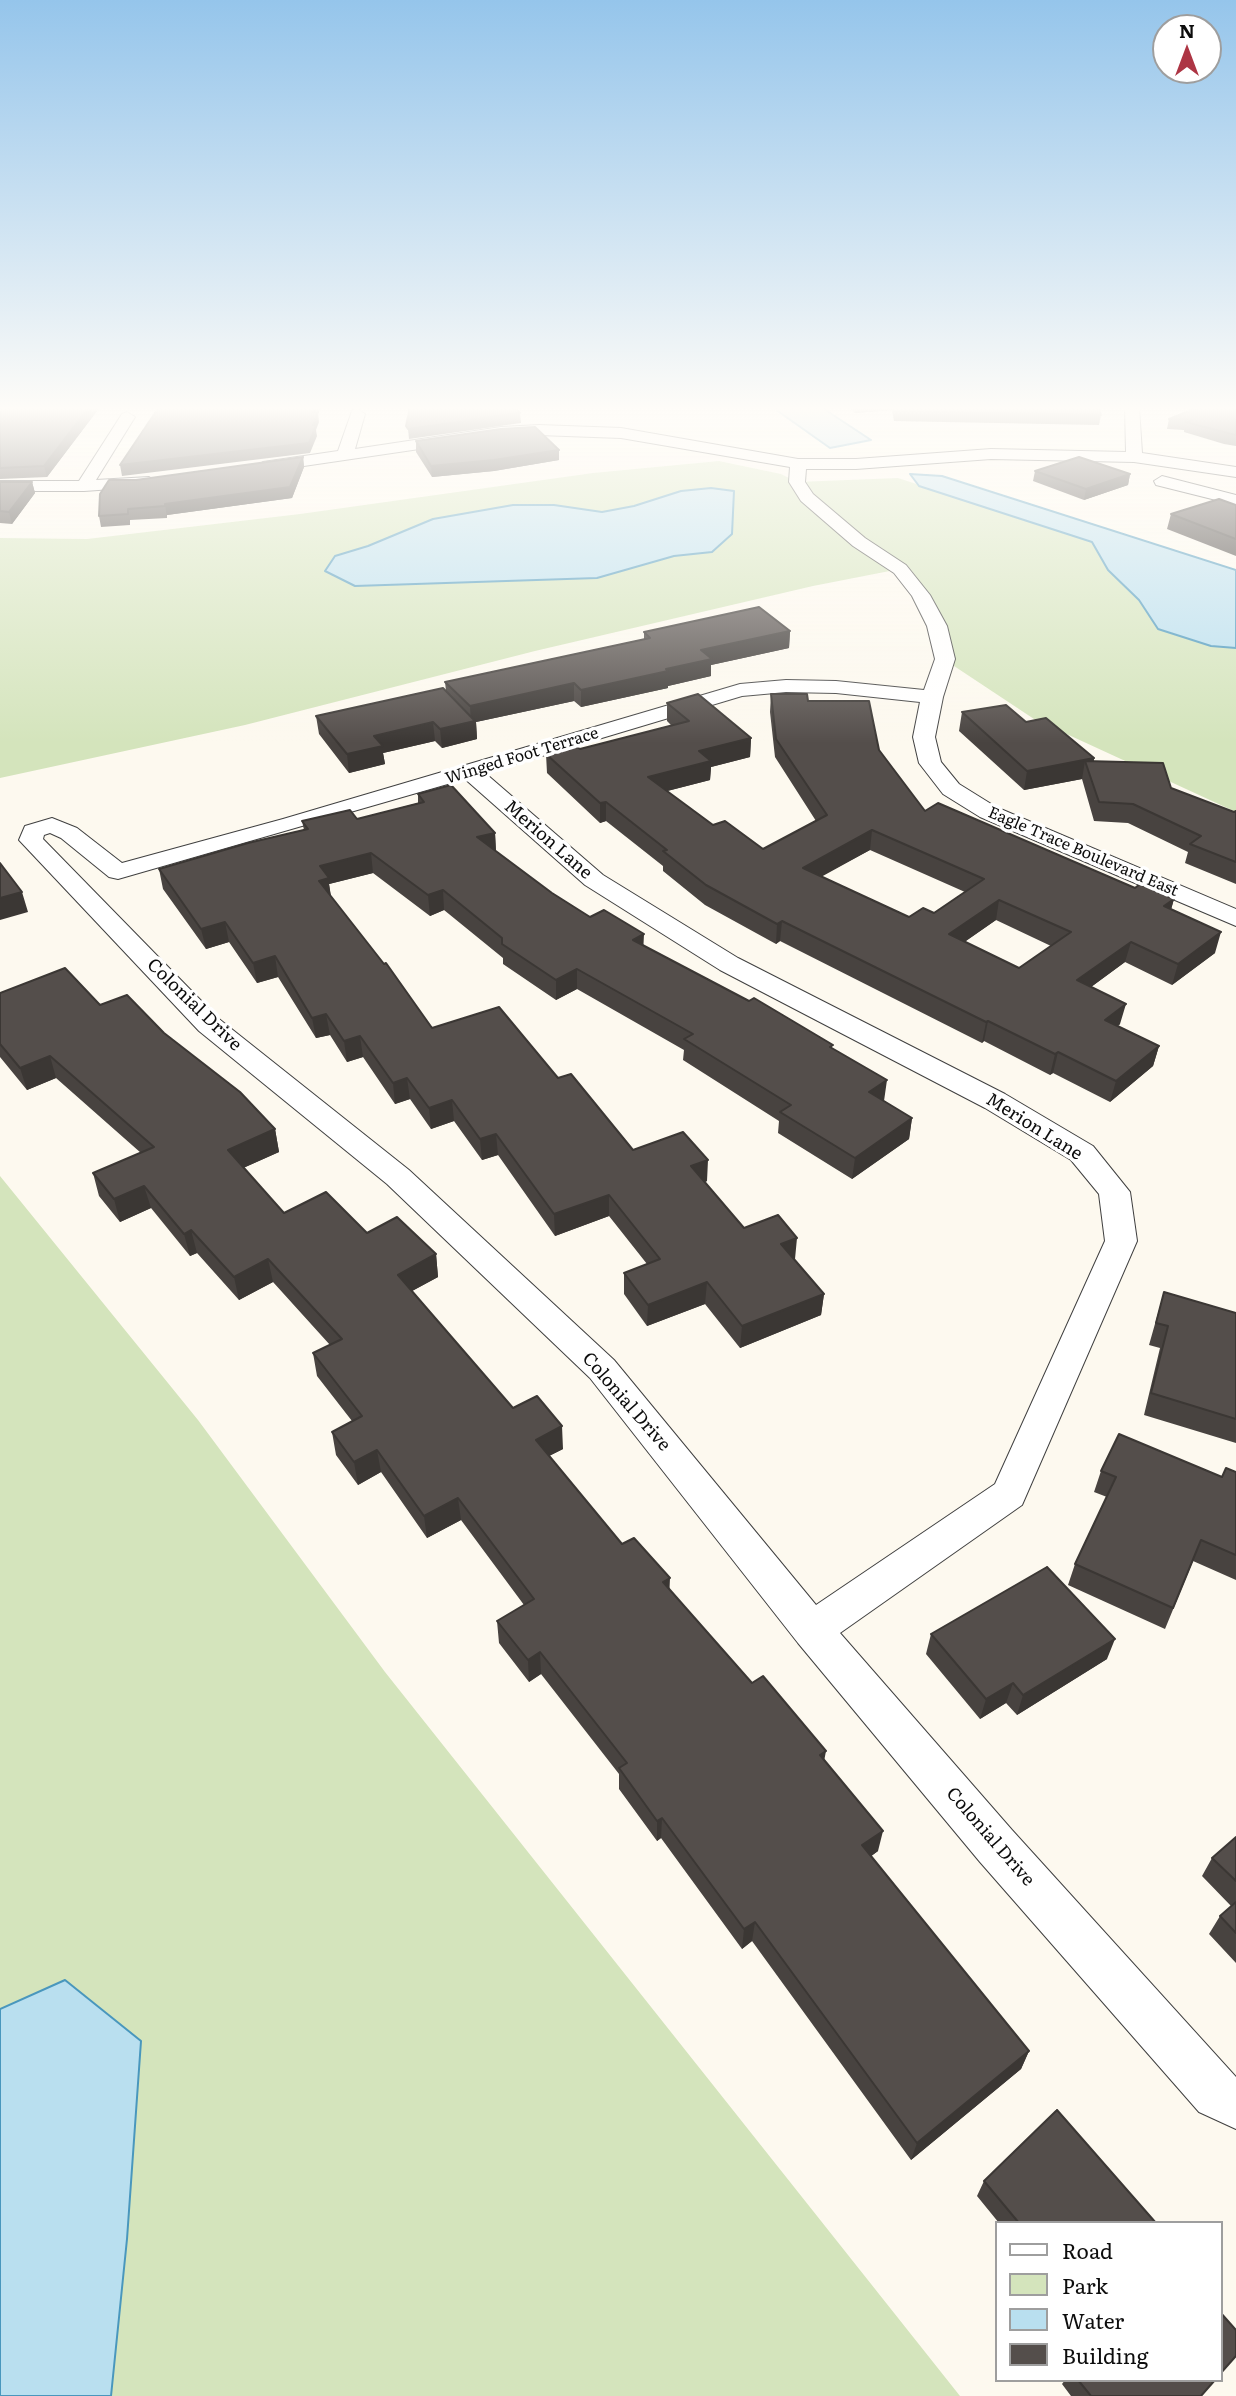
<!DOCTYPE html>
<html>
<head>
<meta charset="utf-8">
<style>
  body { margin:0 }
  #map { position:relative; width:1236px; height:2396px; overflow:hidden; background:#fdf9ef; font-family:Literata,serif }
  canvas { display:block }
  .legend { position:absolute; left:995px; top:2221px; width:228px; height:161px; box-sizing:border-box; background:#fff; border:2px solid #9e9e9e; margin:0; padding:9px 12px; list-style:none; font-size:21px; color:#0d0d0d }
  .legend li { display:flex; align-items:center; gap:14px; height:35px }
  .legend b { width:35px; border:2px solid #9e9e9e }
  .north { position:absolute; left:1152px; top:14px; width:70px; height:70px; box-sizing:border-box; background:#fff; border:2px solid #9e9e9e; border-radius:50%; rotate:0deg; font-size:19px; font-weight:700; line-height:28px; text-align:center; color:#0d0d0d }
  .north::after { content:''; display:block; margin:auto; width:24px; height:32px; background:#ad3544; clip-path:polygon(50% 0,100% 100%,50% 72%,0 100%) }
</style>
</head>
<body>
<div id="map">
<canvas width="1236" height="2396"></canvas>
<ul class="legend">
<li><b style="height:9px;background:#fff"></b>Road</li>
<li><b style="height:19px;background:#d4e4bc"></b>Park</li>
<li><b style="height:19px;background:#b9dfef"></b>Water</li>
<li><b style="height:19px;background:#544e4b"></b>Building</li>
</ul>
<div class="north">N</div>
</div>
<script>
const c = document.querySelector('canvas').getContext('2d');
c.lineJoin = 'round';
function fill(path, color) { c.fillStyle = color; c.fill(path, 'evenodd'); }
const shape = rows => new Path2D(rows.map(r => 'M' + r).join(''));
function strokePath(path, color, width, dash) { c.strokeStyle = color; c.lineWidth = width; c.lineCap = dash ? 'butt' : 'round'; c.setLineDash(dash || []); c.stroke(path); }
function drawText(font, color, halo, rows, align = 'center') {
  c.font = font + ' Literata,serif'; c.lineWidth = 7; c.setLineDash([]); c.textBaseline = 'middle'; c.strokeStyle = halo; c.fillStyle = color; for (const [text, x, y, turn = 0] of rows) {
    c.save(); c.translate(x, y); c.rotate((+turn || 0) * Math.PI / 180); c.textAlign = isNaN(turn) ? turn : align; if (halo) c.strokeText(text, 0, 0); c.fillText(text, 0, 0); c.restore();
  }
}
const green = shape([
  [719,461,781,474,797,482,898,478,1091,541,1112,574,1145,603,1236,645,1236,812,1034,719,951,664,900,569,813,586,535,651,245,725,0,778,0,538,87,539,300,514,593,473],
  [0,1176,198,1420,385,1672,960,2396,0,2396]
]);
const water = shape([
  [772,407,821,407,871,440,830,448,772,407],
  [910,474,942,476,1236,570,1236,648,1211,646,1158,629,1139,600,1108,570,1092,542,919,486,910,474],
  [711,488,734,491,732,534,712,552,674,556,597,578,355,586,325,571,335,556,368,546,433,519,513,505,554,505,602,512,634,506,681,491,711,488],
  [65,1980,141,2041,127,2239,111,2396,0,2396,0,2009,65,1980]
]);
const street = shape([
  [1125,407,1139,407,1142,453,1236,467,1236,477,1134,462,991,459,856,469,806,469,805,482,813,494,865,538,906,565,930,595,947,626,955,659,943,697,935,737,941,762,959,784,996,807,1236,909,1236,926,980,817,943,794,919,763,913,737,920,702,836,693,786,692,742,696,485,773,603,875,738,958,1005,1094,1093,1146,1130,1192,1137,1241,1022,1505,840,1633,1012,1830,1236,2077,1236,2129,1199,2112,980,1862,798,1643,590,1378,387,1184,199,1031,19,840,25,826,52,818,77,828,122,863,283,819,740,684,786,680,836,681,924,690,935,659,927,626,912,596,894,573,853,546,801,501,789,482,790,467,621,438,539,435,501,437,263,472,255,467,263,462,338,451,352,411,357,409,365,414,355,449,501,427,539,425,621,428,798,459,856,459,991,449,1126,452,1125,407],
  [465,779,585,885,720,970,985,1108,1071,1160,1099,1194,1105,1241,995,1484,816,1605,614,1360,409,1170,219,1019,43,839,44,835,50,833,61,838,109,877,118,879,465,779],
  [127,412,135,417,96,480,149,477,157,482,155,486,84,491,0,491,0,481,79,481,122,414,127,412],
  [1162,476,1236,495,1236,505,1156,485,1154,481,1162,476]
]);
const wall = shape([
  [0,407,100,407,47,477,0,479],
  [849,407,1098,407,1101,415,1099,425,894,421,892,410,855,413],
  [1186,407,1236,407,1236,446,1224,444,1184,432,1184,430,1167,429,1169,419,1194,409],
  [416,441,559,450,559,460,494,471,432,477,416,452],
  [303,457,304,467,292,498,167,515,167,518,130,520,130,525,101,527,99,516,136,480],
  [1035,471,1130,474,1128,485,1084,500,1033,481],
  [0,482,32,482,35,493,12,524,0,523],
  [1236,505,1236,556,1167,529,1171,514],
  [790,631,789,648,711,665,711,676,668,686,668,688,581,707,574,701,476,722,477,739,442,748,435,741,383,753,385,764,349,773,319,734,316,716,446,691,445,682,644,639,644,632],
  [771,694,808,701,879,750,925,811,1135,888,1174,899,1171,910,1215,953,1172,985,1125,962,1091,987,1120,1024,1118,1026,1159,1046,1153,1066,1110,1102,1053,1073,1050,1075,984,1041,982,1043,780,941,776,944,705,905,663,871,663,866,606,821,600,823,547,773,546,754,580,749,672,726,667,721,667,703,751,738,750,757,711,767,710,780,667,791,713,825,763,849,816,821,775,757,770,712],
  [870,850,965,892,934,913,909,917,821,876],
  [996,920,1051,946,1019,968,964,942],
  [962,712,1026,722,1094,758,1094,762,1171,788,1234,812,1236,811,1236,884,1185,863,1188,852,1128,823,1094,821,1082,779,1024,790,959,731],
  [418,794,495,833,496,852,552,893,590,917,832,1048,884,1101,912,1118,909,1139,852,1179,778,1133,779,1121,683,1060,684,1050,577,989,556,1000,503,964,503,958,444,910,430,916,373,873,329,884,331,896,432,1028,558,1078,633,1150,707,1181,705,1182,744,1228,795,1259,794,1259,824,1294,821,1315,740,1348,705,1304,647,1326,624,1294,624,1273,647,1264,609,1216,555,1236,498,1155,482,1160,454,1121,431,1129,410,1099,395,1104,363,1057,347,1062,330,1035,316,1038,278,977,257,983,229,942,206,949,163,889,159,869,304,830,302,821,357,819,418,803],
  [0,993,100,1005,164,1033,275,1129,279,1152,243,1168,284,1213,367,1233,436,1254,438,1277,412,1291,513,1408,563,1449,549,1456,622,1544,669,1590,752,1683,824,1760,878,1851,871,1856,1029,2051,1021,2069,911,2160,752,1941,742,1949,661,1838,657,1841,619,1789,619,1774,541,1674,529,1682,499,1643,497,1621,524,1605,461,1520,427,1538,381,1472,358,1485,336,1455,332,1432,352,1421,317,1376,313,1353,330,1345,273,1282,239,1300,197,1253,190,1256,151,1208,120,1222,99,1196,93,1173,141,1153,56,1078,27,1090,0,1057],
  [1164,1292,1236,1313,1236,1443,1144,1415,1160,1348,1149,1345],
  [1101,1471,1222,1477,1236,1472,1236,1580,1193,1561,1165,1629,1068,1585,1075,1564,1107,1497,1094,1492],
  [931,1634,1107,1659,1017,1715,1006,1703,980,1719,926,1654],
  [1236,1837,1236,1963,1209,1934,1220,1916,1231,1906,1202,1876,1212,1858],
  [984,2181,1156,2223,999,2223,977,2196],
  [1065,2380,1215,2380,1201,2396,1071,2396,1062,2384]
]);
const shadedWall = shape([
  [89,407,100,407,47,477,44,466],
  [315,407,321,407,318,414,319,422,316,430,317,436,310,453,122,476,120,465,313,412],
  [855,407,892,407,892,410,855,413],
  [520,413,521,423,409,439,408,429],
  [559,450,559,460,494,471,432,477,431,466],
  [303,457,304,467,292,498,167,515,167,518,165,504],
  [1130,474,1128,485,1084,500,1086,489],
  [32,482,35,493,12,524,9,512],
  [790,631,789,648,711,665,711,676,668,686,668,688,581,707,581,690,666,669,701,650],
  [574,683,574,701,476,722,477,739,442,748,440,729,471,722,470,706],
  [433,722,435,741,383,753,385,764,349,773,347,754,374,736],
  [751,738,750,757,711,767,710,780,648,796,648,777,699,751],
  [1094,758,1090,776,1085,761,1082,779,1024,790,1027,771],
  [606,802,606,821,600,823,600,803],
  [872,830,870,850,801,888,803,868],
  [495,833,496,852,477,837],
  [371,853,373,873,329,884,331,898,319,881,320,866],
  [443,890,444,910,430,916,428,895],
  [22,892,28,912,0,920,0,898],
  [1174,899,1168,919,1164,906],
  [999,900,996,920,946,955,949,934],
  [782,921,780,941,776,944,777,924],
  [225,922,229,942,206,949,201,929],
  [1221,932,1215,953,1172,985,1178,964],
  [644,934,643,955,633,940],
  [1131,942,1125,962,1072,1001,1077,980],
  [275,956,278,977,257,983,253,963],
  [577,969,577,989,556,1000,556,980],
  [1126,1004,1120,1024,1100,1040,1105,1020],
  [326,1014,330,1035,316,1038,312,1018],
  [988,1021,984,1041,982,1043,986,1022],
  [360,1036,363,1057,347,1062,344,1041],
  [1159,1046,1153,1066,1110,1102,1116,1081],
  [1058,1052,1053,1073,1050,1075,1055,1054],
  [50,1056,56,1078,27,1090,20,1068],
  [407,1078,410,1099,395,1104,393,1083],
  [887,1080,884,1101,866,1113,869,1092],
  [452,1100,454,1121,431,1129,429,1108],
  [912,1118,909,1139,852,1179,855,1158],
  [275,1129,279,1152,232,1173,228,1150],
  [496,1134,498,1155,482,1160,480,1139],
  [708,1160,707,1181,691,1187,691,1166],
  [144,1186,151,1208,120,1222,114,1199],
  [609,1195,609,1216,555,1236,554,1214],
  [191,1230,197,1253,190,1256,184,1234],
  [797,1238,795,1259,779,1265,781,1244],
  [436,1254,438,1277,401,1297,398,1275],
  [268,1259,273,1282,239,1300,234,1277],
  [707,1282,705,1304,647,1326,648,1305],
  [824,1294,821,1315,740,1348,742,1326],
  [562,1426,563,1449,537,1462,536,1440],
  [377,1450,381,1472,358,1485,354,1462],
  [458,1498,461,1520,427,1538,424,1516],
  [670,1578,669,1600,663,1582],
  [1115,1639,1107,1659,1017,1715,1023,1695],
  [540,1652,541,1674,529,1682,528,1660],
  [1013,1683,1006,1703,980,1719,986,1699],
  [826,1751,822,1772,820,1755],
  [662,1818,661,1838,657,1841,657,1821],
  [883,1831,878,1851,858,1866,862,1845],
  [755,1922,752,1941,742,1949,744,1929],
  [1029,2051,1021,2069,911,2160,917,2143]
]);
const building = shape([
  [0,407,89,407,44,466,0,468,0,407],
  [159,407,315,407,313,412,318,412,313,425,316,425,309,443,120,465,159,407],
  [410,407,514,407,520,413,408,429,406,426,410,407],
  [894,407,1098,407,1101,415,895,411,894,407],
  [1199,407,1236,407,1236,435,1186,422,1192,420,1169,419,1199,407],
  [535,427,559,450,494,460,431,466,416,441,501,429,535,427],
  [303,457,290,487,165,504,165,506,128,509,128,514,99,516,100,494,109,480,136,480,303,457],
  [1079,457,1130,474,1086,489,1035,471,1079,457],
  [0,482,32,482,9,512,0,511,0,482],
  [1219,499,1236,505,1236,539,1171,514,1219,499],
  [759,607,790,631,701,650,712,659,666,669,668,671,581,690,574,683,470,706,445,682,650,638,644,632,759,607],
  [443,688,475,721,440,729,433,722,374,736,383,746,347,754,316,716,443,688],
  [698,694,751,738,699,751,711,761,648,777,713,825,725,821,763,849,827,815,776,739,771,694,807,694,808,701,869,701,879,750,925,811,938,803,1135,888,1140,884,1174,899,1164,906,1221,932,1178,964,1131,942,1077,980,1126,1004,1105,1020,1159,1046,1116,1081,1058,1052,1055,1054,988,1021,986,1022,782,921,777,924,706,885,663,851,667,850,606,802,600,803,546,754,577,747,580,749,689,721,667,703,698,694],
  [872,830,984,879,934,913,923,908,909,917,803,868,872,830],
  [999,900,1071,932,1019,968,949,934,999,900],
  [1006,705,1026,722,1046,718,1094,758,1027,771,962,712,1006,705],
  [1085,761,1163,763,1171,788,1234,812,1236,811,1236,862,1190,844,1201,836,1133,804,1099,802,1085,761],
  [451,785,495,833,477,837,552,893,590,917,604,910,644,934,633,940,749,1001,754,998,833,1045,830,1047,887,1080,869,1092,912,1118,855,1158,780,1112,791,1105,684,1039,693,1034,577,969,556,980,502,944,502,938,443,890,428,895,371,853,320,866,329,878,319,881,384,964,386,963,432,1028,499,1007,558,1078,571,1074,633,1150,683,1132,708,1160,691,1166,744,1228,778,1215,797,1238,781,1244,824,1294,742,1326,707,1282,648,1305,624,1273,660,1259,609,1195,554,1214,496,1134,480,1139,452,1100,429,1108,407,1078,393,1083,360,1036,344,1041,326,1014,312,1018,275,956,253,963,225,922,201,929,159,869,248,843,308,829,302,821,350,810,357,819,424,802,418,794,451,785],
  [0,863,22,892,0,898,0,863],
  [65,968,100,1005,127,995,164,1033,240,1092,275,1129,228,1150,284,1213,326,1192,367,1233,397,1217,436,1254,398,1275,513,1408,537,1396,562,1426,536,1440,622,1544,634,1538,670,1578,663,1582,752,1683,763,1676,826,1751,820,1755,883,1831,862,1845,1029,2051,917,2143,755,1922,744,1929,662,1818,657,1821,619,1768,627,1763,540,1652,528,1660,497,1621,534,1599,458,1498,424,1516,377,1450,354,1462,332,1432,362,1416,313,1353,342,1339,268,1259,234,1277,191,1230,184,1234,144,1186,114,1199,93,1173,154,1147,50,1056,20,1068,0,1044,0,993,65,968],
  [1164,1292,1236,1313,1236,1419,1151,1393,1168,1326,1156,1323,1164,1292],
  [1119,1434,1222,1477,1226,1468,1236,1472,1236,1555,1201,1540,1173,1608,1075,1564,1116,1477,1101,1471,1119,1434],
  [1047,1567,1115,1639,1023,1695,1013,1683,986,1699,931,1634,1047,1567],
  [1236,1837,1236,1881,1212,1858,1236,1837],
  [1236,1902,1236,1933,1220,1916,1236,1902],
  [1057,2110,1156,2223,1019,2223,984,2181,1057,2110],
  [1220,2312,1236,2330,1236,2356,1220,2374,1220,2312],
  [1078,2380,1215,2380,1201,2396,1091,2396,1078,2380]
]);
const farStreetnames = [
  ["Winged Foot Terrace",522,756,-17],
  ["Eagle Trace Boulevard East",1083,852,23]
];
const streetNames = [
  ["Merion Lane",548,840,41],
  ["Colonial Drive",194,1005,44],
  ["Merion Lane",1034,1127,32],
  ["Colonial Drive",626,1402,49],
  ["Colonial Drive",990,1837,49]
];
fill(green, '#d4e4bc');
fill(water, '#b9dfef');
strokePath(water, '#4997bd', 2);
strokePath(street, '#404040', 2);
fill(street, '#fff');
fill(wall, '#484340');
fill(shadedWall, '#3b3734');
fill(building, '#544e4b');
strokePath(building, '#3b3734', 2);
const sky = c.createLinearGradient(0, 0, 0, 743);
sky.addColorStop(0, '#95c5eb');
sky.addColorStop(0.55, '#fefcf8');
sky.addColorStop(1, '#fefcf800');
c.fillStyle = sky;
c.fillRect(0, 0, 1236, 743);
drawText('16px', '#0d0d0d', '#fff', farStreetnames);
drawText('18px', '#0d0d0d', '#fff', streetNames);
</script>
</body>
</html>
